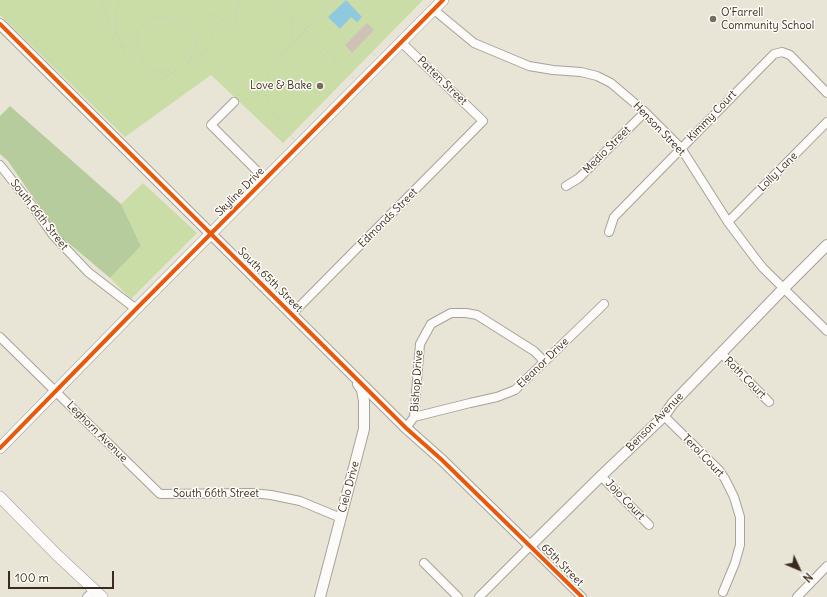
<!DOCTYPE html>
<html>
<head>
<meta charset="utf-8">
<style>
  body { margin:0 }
  #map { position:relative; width:827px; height:597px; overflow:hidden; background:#e8e5d7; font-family:Delius,sans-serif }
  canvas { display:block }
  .north { position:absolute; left:779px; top:549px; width:40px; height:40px; -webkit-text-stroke:3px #fdfcf7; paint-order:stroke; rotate:134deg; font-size:11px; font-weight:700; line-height:16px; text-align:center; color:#3b2a1e }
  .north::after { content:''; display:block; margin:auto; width:14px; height:18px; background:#3b2a1e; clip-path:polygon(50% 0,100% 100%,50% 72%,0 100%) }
  .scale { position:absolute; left:8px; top:571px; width:106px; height:18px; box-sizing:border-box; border:2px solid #3b2a1e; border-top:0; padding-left:5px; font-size:12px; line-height:14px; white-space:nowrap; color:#3b2a1e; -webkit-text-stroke:3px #fdfcf7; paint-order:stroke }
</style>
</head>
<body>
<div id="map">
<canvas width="827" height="597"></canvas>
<div class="north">N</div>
<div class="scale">100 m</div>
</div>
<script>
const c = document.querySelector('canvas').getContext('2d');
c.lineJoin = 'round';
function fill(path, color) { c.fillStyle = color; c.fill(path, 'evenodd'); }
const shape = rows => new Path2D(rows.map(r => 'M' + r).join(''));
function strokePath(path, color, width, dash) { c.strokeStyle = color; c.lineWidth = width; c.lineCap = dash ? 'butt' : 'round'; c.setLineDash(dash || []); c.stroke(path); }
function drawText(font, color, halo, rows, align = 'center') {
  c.font = font + ' Delius,sans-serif'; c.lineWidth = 3; c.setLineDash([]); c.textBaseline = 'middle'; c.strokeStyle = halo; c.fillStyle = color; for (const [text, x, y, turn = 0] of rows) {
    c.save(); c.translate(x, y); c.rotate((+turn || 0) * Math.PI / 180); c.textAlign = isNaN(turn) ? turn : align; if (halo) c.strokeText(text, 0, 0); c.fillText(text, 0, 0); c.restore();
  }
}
const green = shape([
  [0,0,423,0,283,143,211,75,125,137,0,15],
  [143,183,197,233,131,299,110,278,141,246,121,204]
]);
const forest = shape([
  [10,106,121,204,141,246,110,278,59,235,8,161,0,154,0,116]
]);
const water = shape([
  [346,0,362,17,357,22,351,17,340,29,328,17]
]);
const building = shape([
  [367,23,374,30,352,53,345,45]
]);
const path = shape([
  [103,0,102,4,112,37,118,45,123,49,115,27,116,11,119,0],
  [276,0,353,78],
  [290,16,293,25,291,44],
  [123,49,130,61,144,76,153,80,163,79,206,51,212,40,214,31,209,16,212,14,223,19,230,30,234,28,239,0],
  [375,55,365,45,397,13],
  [172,73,170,71,161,72,151,70,145,64,138,52,138,33,143,24,152,19,161,17,177,22,186,26,192,32,196,40,196,47,194,54,187,62],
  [294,139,288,133,269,105,265,92,268,74,279,57,291,45,334,0]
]);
const minor = shape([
  [433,9,474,43,529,66,553,70,581,72,597,76,611,83,645,112,681,148,728,222,755,258,763,268,827,331],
  [234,102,211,125,265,179],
  [0,165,34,208,53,235,88,272,136,309],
  [566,186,579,178,645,112],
  [728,222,827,122],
  [609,232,614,217,774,54,782,52,790,55,827,93],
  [292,314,483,121,401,42],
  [0,337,160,494,252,493,271,495,300,501,341,518],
  [721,353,769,402],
  [664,416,719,470,725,479,734,497,740,517,740,545,735,563,723,592],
  [414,417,420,344,431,324,451,313,466,313,477,315,534,351,541,358,543,363],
  [406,428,414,417,470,403,497,397,515,390,604,304],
  [601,476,649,525],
  [424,563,458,597],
  [87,597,94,591],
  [479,597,530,546,582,597],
  [797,597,827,566]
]);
const tertiary = shape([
  [0,24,406,428,442,460,530,546,601,476,664,416,673,403,784,288,827,245],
  [320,597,364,429,364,401,362,390,358,384]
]);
const secondary = shape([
  [0,448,136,309,443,0],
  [0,497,57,555,102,597]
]);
const cycleway = shape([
  [0,24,406,428,442,460,582,597],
  [0,448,136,309,443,0]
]);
const markers = [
  [713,19,4,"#786b5f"],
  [320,86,4,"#786b5f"]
];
const poiNames = [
  ["O'Farrell",721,13],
  ["Community School",721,26],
  ["Love & Bake",312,86,"right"]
];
const streetNames = [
  ["Patten Street",442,81,44],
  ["Kimmy Court",712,116,-46],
  ["Henson Street",659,129,46],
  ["Medio Street",607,150,-45],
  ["Lolly Lane",778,172,-45],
  ["Skyline Drive",240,192,-45],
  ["South 66th Street",39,215,52],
  ["Edmonds Street",388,218,-45],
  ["South 65th Street",270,280,45],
  ["Eleanor Drive",543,363,-44],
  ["Roth Court",745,378,45],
  ["Bishop Drive",417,381,-86],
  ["Benson Avenue",655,422,-46],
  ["Leghorn Avenue",97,432,45],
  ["Terol Court",703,456,46],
  ["Cielo Drive",349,487,-75],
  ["South 66th Street",216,494],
  ["Jojo Court",625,500,46],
  ["65th Street",562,565,45]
];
fill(green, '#cadda7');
fill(forest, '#b6cc9d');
fill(water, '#8ec9e0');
fill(building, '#cec2b7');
strokePath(minor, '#a6a299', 10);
strokePath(tertiary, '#a6a299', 12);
strokePath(secondary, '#a6a299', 12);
strokePath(path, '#cbc9c5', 1.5, [1, 3]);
strokePath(minor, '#fcfbf9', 8);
strokePath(tertiary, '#fcfbf9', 10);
strokePath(secondary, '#fcfbf9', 11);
strokePath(cycleway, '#e8590c', 4);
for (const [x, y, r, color] of markers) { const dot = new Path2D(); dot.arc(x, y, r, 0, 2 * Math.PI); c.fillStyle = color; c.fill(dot); strokePath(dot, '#fdfcf7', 1.5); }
drawText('11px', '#3b2a1e', '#fdfcf7', poiNames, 'left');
drawText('11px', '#3b2a1e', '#fdfcf7', streetNames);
</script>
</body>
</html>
